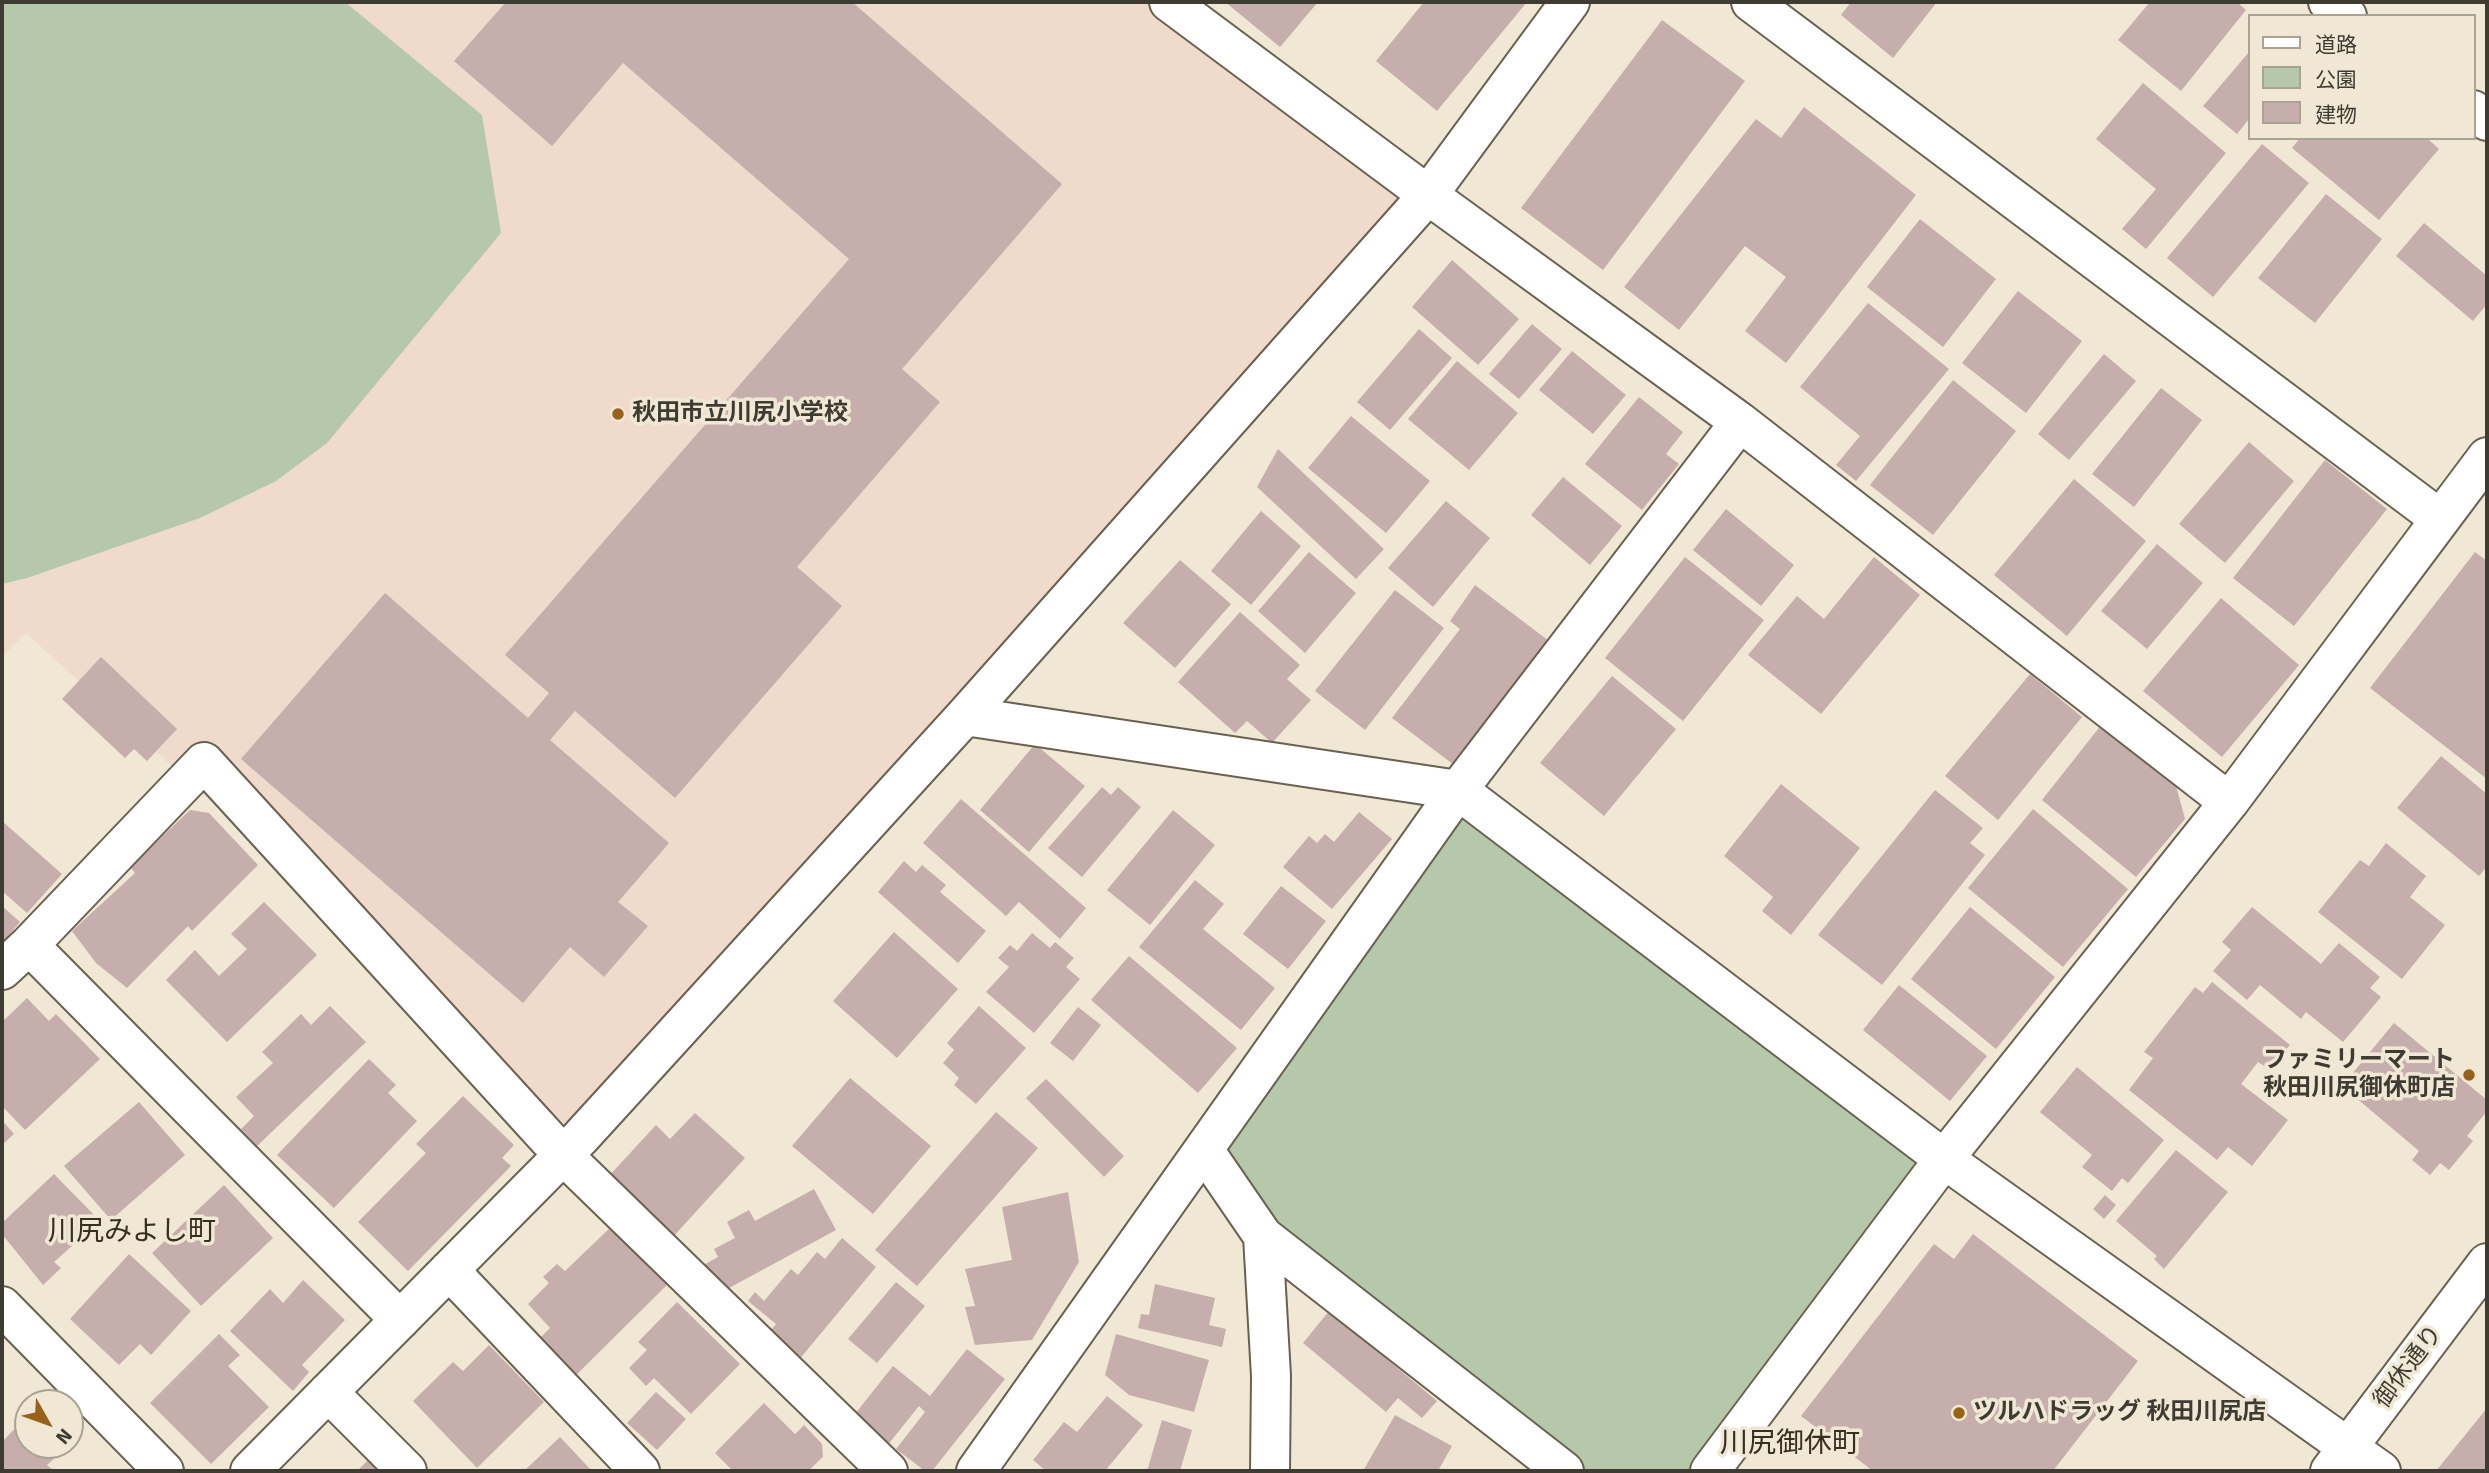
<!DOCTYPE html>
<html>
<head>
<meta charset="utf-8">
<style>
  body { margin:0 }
  #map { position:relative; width:2489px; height:1473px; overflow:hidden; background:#f0e8d4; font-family:Signika,"Noto Sans JP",sans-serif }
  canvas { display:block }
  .frame { position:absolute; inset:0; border:4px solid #3e3b33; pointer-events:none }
  .legend { position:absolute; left:2248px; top:14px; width:228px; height:126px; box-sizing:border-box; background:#f0e8d4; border:2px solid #a9a394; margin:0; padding:9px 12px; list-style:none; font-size:21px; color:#3e3b33 }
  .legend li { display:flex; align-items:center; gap:14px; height:35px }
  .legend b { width:35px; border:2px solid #a9a394 }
  .north { position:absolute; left:14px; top:1389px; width:70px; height:70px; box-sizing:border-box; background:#f0e8d4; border:2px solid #a9a394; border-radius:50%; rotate:130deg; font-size:19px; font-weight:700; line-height:28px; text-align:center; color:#3e3b33 }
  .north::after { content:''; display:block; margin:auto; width:24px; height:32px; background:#98621a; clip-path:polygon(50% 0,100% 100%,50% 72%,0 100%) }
</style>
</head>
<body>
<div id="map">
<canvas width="2489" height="1473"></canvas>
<div class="frame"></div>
<ul class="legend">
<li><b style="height:9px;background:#fff"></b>道路</li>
<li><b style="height:19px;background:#b6c8aa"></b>公園</li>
<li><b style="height:19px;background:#c5aeac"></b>建物</li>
</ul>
<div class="north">N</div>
</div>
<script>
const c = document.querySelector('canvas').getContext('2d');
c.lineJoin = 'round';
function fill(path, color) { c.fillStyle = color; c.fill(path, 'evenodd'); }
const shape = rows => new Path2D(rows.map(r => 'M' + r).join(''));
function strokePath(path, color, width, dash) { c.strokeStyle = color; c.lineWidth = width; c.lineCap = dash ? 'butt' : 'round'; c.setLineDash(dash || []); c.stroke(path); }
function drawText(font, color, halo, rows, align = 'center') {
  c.font = font + ' Signika,"Noto Sans JP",sans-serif'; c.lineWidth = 7; c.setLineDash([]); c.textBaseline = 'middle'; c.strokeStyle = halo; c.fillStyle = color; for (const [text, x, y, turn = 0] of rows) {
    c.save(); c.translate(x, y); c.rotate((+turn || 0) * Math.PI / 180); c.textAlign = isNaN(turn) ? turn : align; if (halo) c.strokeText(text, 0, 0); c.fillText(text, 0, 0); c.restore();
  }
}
const education = shape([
  [2,2,1168,2,1428,195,580,1138,26,633,2,657]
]);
const green = shape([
  [2,2,345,2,482,115,501,233,327,443,276,481,200,518,27,578,2,584],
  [1458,790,1944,1159,1710,1471,1564,1471,1263,1236,1204,1150]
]);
const building = shape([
  [506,2,852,2,1062,184,902,369,940,402,797,567,842,606,675,798,575,711,550,740,669,843,618,902,648,926,604,977,570,947,523,1003,241,759,385,593,528,718,549,693,505,655,849,259,623,63,552,146,454,61],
  [1225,2,1318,2,1280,47],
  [1424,2,1527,2,1437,111,1376,61],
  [1851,2,1937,2,1893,58,1841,15],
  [2150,2,2237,2,2246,10,2181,91,2118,40],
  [1662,20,1745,81,1603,270,1521,208],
  [2249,52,2249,119,2237,134,2203,106],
  [2143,83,2226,153,2146,249,2122,229,2156,189,2096,139],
  [1804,107,1916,195,1786,363,1745,331,1786,277,1745,246,1679,330,1624,287,1756,119,1781,138],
  [2300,138,2427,138,2439,149,2379,220,2292,148],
  [2262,144,2309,183,2213,297,2167,258],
  [2326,194,2382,239,2315,323,2258,278],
  [1920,219,1996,279,1943,347,1867,287],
  [2424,223,2487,276,2487,304,2473,321,2396,256],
  [1452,260,1519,319,1478,365,1412,307],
  [2018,291,2082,341,2026,413,1962,363],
  [1868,303,1949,369,1856,481,1836,465,1860,436,1800,387],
  [1532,324,1562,349,1519,399,1489,374],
  [1419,329,1452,358,1390,430,1357,402],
  [1572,351,1626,395,1593,434,1539,390],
  [2104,354,2136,381,2069,460,2038,434],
  [1457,361,1518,413,1469,470,1408,419],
  [1953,380,2016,431,1933,535,1870,485],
  [2161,388,2202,420,2134,507,2092,474],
  [1639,397,1683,432,1666,454,1679,464,1642,510,1585,464],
  [1351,416,1430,481,1386,533,1308,468],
  [2249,442,2294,481,2225,563,2179,524],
  [1278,449,1384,549,1356,579,1257,487],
  [2325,460,2387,509,2294,626,2233,578],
  [1563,477,1622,526,1590,565,1531,515],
  [2074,479,2146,541,2067,636,1994,575],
  [1446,501,1490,538,1433,607,1388,568],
  [1726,509,1794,565,1761,606,1693,550],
  [1261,511,1301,546,1251,605,1211,571],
  [2157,544,2203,583,2147,649,2101,611],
  [1309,552,1356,593,1305,653,1258,611],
  [2475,552,2487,561,2487,779,2370,688],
  [1685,557,1764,620,1683,721,1605,658],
  [1874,557,1920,595,1821,714,1748,655,1797,596,1824,619],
  [1180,560,1231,604,1175,668,1123,623],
  [1475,585,1549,641,1454,765,1392,718,1460,629,1450,621],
  [1395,590,1444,628,1365,730,1315,691],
  [2221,598,2299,665,2222,757,2143,691],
  [1240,612,1300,665,1287,679,1311,700,1272,743,1247,721,1235,733,1178,682],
  [101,657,177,729,147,761,134,749,125,758,62,699],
  [2030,674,2082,717,1998,820,1945,776],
  [1612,676,1676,729,1604,816,1540,763],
  [2102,724,2175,782,2185,819,2136,877,2042,800],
  [1035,744,1085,786,1029,852,980,810],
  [2441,756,2487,794,2487,866,2479,876,2397,808],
  [1781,784,1860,848,1791,935,1762,911,1773,897,1724,856],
  [1102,787,1111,795,1118,787,1141,807,1082,877,1048,848],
  [1935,790,1983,828,1970,843,1985,855,1882,985,1818,935],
  [961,799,1086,908,1060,939,1019,902,1006,916,923,843],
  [2033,809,2128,889,2063,967,1968,888],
  [190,810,209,813,258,865,192,931,188,926,127,988,96,963,72,931,135,873,130,867],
  [1173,810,1215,845,1150,925,1107,890],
  [1359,812,1392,839,1332,909,1283,867,1309,836,1317,843,1325,834,1334,842],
  [2,821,62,874,27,913,2,891],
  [2386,843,2426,876,2410,897,2445,925,2402,979,2318,912,2360,860,2369,866],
  [904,861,916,872,922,865,946,885,940,892,986,931,958,963,878,892],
  [1195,880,1224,904,1203,929,1275,988,1241,1030,1139,947],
  [1281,886,1326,921,1288,969,1243,934],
  [264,902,317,955,227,1042,166,980,195,950,219,976,247,949,231,934],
  [2,906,20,922,2,943],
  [1970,907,2055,977,1996,1049,1911,979],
  [2252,907,2321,964,2339,943,2380,977,2370,988,2381,997,2343,1042,2306,1012,2301,1019,2260,985,2247,1000,2213,971,2231,950,2222,942],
  [894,932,958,989,897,1058,833,1001],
  [1032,933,1050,948,1055,942,1074,958,1066,967,1080,979,1034,1033,986,992,1009,967,998,958,1010,945,1017,951],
  [1129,956,1237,1048,1198,1093,1091,1000],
  [2212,982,2290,1045,2269,1069,2258,1062,2241,1084,2288,1120,2252,1166,2228,1147,2217,1160,2129,1090,2153,1058,2144,1052,2195,987,2203,993],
  [1899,985,1987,1056,1950,1101,1863,1030],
  [27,998,49,1021,56,1014,100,1059,25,1130,2,1106,2,1022],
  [330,1006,366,1042,257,1146,241,1129,254,1116,236,1097,273,1063,262,1052,301,1014,311,1025],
  [979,1006,1026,1048,976,1104,954,1085,959,1078,943,1063,954,1050,947,1043],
  [1078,1007,1101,1025,1073,1061,1050,1043],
  [2394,1023,2487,1100,2487,1111,2467,1136,2473,1141,2449,1170,2440,1163,2430,1175,2412,1160,2419,1151,2342,1086],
  [369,1059,396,1085,388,1093,417,1121,334,1208,277,1155],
  [2077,1067,2164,1140,2128,1183,2122,1178,2112,1191,2082,1167,2092,1155,2040,1112],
  [850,1078,931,1146,873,1214,792,1146],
  [1046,1079,1124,1156,1104,1177,1026,1098],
  [463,1096,514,1145,502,1158,511,1166,408,1271,358,1222,426,1153,416,1144],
  [139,1102,185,1155,111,1220,64,1166],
  [996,1112,1038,1148,917,1286,875,1250],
  [695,1113,745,1158,672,1238,607,1178,656,1125,670,1139],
  [2,1120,14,1134,2,1145],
  [2176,1150,2228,1192,2164,1269,2154,1259,2157,1256,2116,1221],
  [54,1174,100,1221,54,1262,61,1268,43,1285,2,1234,2,1223],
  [224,1185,273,1238,201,1306,152,1253],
  [814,1189,836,1230,718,1294,702,1266,718,1257,714,1249,735,1238,727,1222,749,1210,755,1221],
  [1068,1192,1079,1262,1032,1340,975,1345,965,1307,975,1306,965,1269,1012,1260,1002,1207],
  [2105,1195,2116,1205,2104,1219,2093,1209],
  [614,1224,670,1282,565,1386,529,1349,550,1328,528,1304,549,1283,543,1277,557,1264,565,1271],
  [1973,1234,2138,1361,2053,1471,1873,1471,1801,1416,1934,1244,1954,1259],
  [842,1238,876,1267,798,1361,767,1335,776,1324,748,1301,755,1292,764,1301,791,1269,798,1275,817,1252,825,1259],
  [129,1254,191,1311,151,1355,140,1344,119,1365,70,1319],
  [303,1280,345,1320,302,1365,309,1372,293,1391,230,1331,270,1289,283,1303],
  [896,1282,925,1306,877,1363,848,1339],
  [1155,1284,1215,1298,1209,1325,1226,1329,1222,1347,1138,1328,1141,1314,1149,1315],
  [677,1302,740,1364,691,1414,654,1378,646,1386,629,1368,647,1350,638,1342],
  [1329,1311,1437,1401,1422,1418,1398,1398,1386,1412,1303,1343],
  [219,1334,240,1355,228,1366,269,1407,211,1464,150,1403],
  [1116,1334,1209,1360,1194,1412,1129,1395,1105,1375],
  [489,1345,544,1402,477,1468,413,1401,453,1362,463,1371],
  [967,1349,1005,1379,932,1471,925,1471,896,1449,925,1412,919,1406,882,1452,847,1424,893,1366,930,1396],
  [656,1392,686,1419,657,1450,627,1423],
  [1107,1396,1143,1425,1105,1471,1046,1471,1033,1460,1064,1422,1077,1432],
  [764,1403,795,1434,804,1425,822,1444,823,1457,808,1471,729,1471,731,1469,715,1453],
  [2487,1408,2487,1471,2436,1471],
  [1395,1415,1452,1446,1438,1471,1363,1471],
  [23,1420,28,1425,28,1445,48,1445,58,1455,47,1465,54,1471,2,1471,2,1442],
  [1162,1420,1192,1430,1180,1471,1147,1471],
  [560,1437,592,1471,524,1471],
  [369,1459,382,1471,357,1471]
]);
const street = shape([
  [1169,2,1428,195,1740,422,2229,802],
  [1751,2,2440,519],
  [2328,2,2347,16],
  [2473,110,2487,121],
  [965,716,1458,790,1944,1159,2381,1471],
  [29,945,400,1320],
  [2,970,29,945,204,762,563,1155,888,1471],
  [1204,1150,1263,1236,1564,1471],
  [1263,1236,1271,1376,1270,1471],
  [449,1270,640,1471],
  [2,1306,164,1471],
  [328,1392,407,1471],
  [250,1471,580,1138,965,716,1428,195,1570,2],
  [976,1471,1458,790,1740,422],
  [1710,1471,1944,1159,2229,802,2487,457]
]);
const secondary = shape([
  [2330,1471,2487,1263]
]);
const markers = [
  [618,414,7,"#98621a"],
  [2469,1075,7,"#98621a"],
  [1959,1413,7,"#98621a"]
];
const poiNames = [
  ["秋田市立川尻小学校",632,414],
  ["ファミリーマート",2455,1061,"right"],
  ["秋田川尻御休町店",2455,1089,"right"],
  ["ツルハドラッグ 秋田川尻店",1973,1413]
];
const streetNames = [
  ["御休通り",2409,1367,-53]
];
const quarterNames = [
  ["川尻みよし町",132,1233],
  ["川尻御休町",1790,1445]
];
fill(education, '#efdacc');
fill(green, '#b6c8aa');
fill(building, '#c5aeac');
strokePath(street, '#696251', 42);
strokePath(secondary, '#696251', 42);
strokePath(street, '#fff', 38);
strokePath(secondary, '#fff', 38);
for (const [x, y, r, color] of markers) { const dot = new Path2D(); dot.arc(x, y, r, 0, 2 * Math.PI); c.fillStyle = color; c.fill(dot); strokePath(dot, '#f0e8d4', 2.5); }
drawText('bold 24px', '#3e3b33', '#f0e8d4', poiNames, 'left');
drawText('24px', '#3e3b33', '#f0e8d4', streetNames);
drawText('28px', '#363020', '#f0e8d4', quarterNames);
</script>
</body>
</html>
